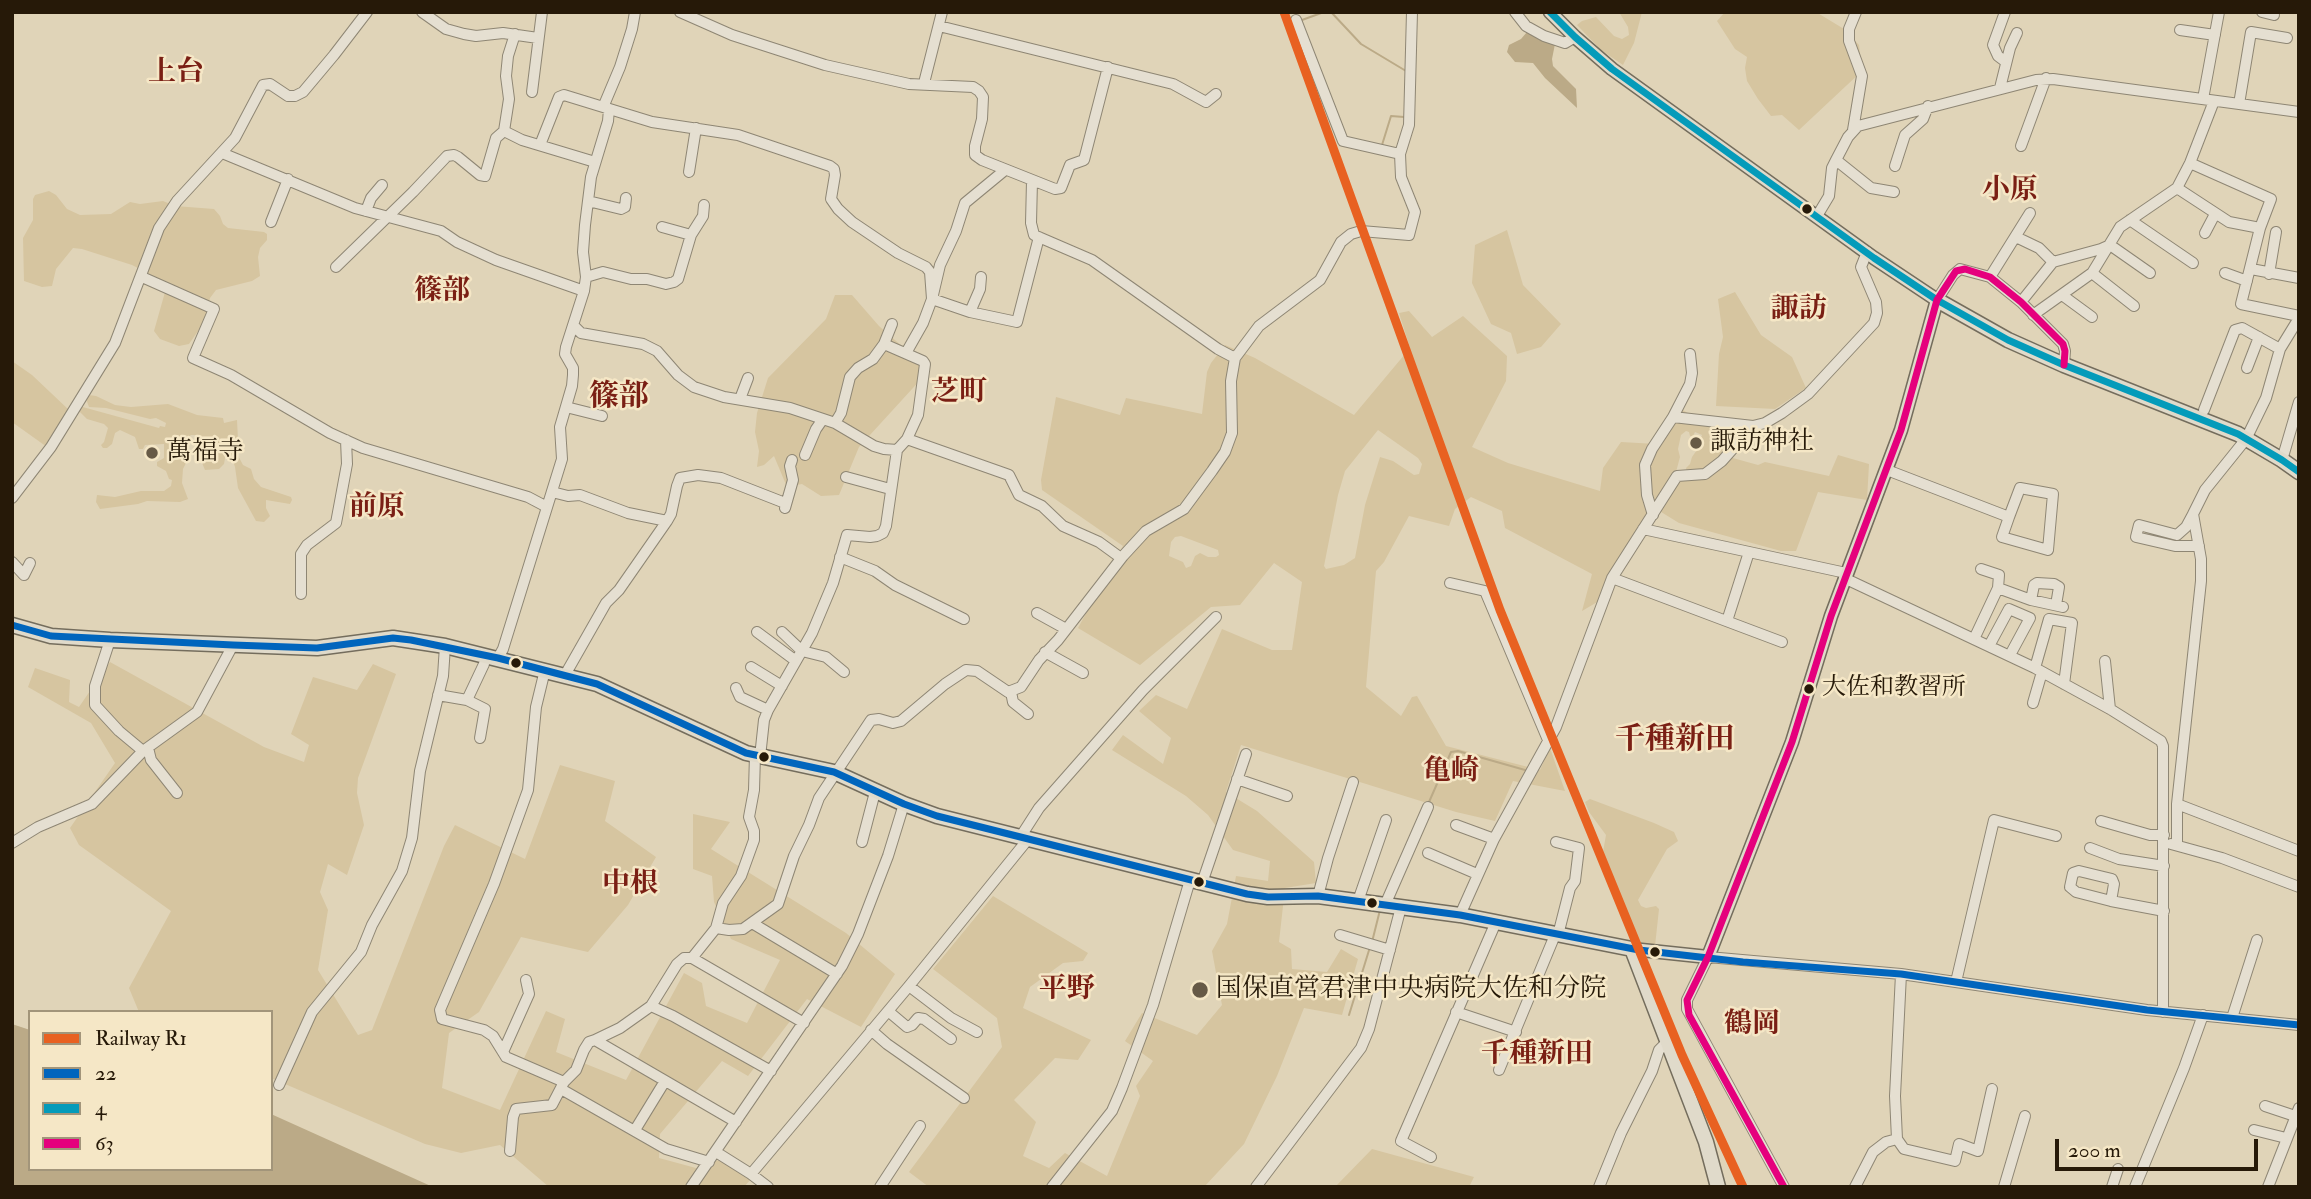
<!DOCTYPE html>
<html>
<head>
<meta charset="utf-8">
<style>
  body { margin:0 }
  #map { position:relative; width:2311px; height:1199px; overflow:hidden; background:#e0d4b8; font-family:"IM FELL Double Pica",serif }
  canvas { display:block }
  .frame { position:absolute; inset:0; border:14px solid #261908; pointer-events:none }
  .legend { position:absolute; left:28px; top:1010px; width:245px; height:161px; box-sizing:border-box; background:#f5e7c6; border:2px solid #a2957a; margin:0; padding:9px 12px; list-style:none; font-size:21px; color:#261908 }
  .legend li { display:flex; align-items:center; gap:14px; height:35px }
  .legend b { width:35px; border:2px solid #a2957a }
  .scale { position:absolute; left:2055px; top:1139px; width:203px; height:32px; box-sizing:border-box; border:4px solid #261908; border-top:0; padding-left:9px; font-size:21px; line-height:24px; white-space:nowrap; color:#261908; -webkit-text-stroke:5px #f5e7c6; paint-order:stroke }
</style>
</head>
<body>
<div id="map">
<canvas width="2311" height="1199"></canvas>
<div class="frame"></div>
<ul class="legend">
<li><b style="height:9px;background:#e86121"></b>Railway R1</li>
<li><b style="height:9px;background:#0065bd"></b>22</li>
<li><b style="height:9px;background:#049bba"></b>4</li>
<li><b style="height:9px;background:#e5007d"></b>63</li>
</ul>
<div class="scale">200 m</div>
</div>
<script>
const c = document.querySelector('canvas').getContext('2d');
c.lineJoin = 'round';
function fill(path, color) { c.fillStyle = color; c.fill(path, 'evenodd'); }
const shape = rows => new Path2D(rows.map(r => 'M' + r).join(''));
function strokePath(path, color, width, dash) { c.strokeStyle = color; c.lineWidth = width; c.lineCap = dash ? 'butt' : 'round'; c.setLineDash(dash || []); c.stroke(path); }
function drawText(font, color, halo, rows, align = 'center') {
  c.font = font + ' "IM FELL Double Pica","Noto Serif JP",serif'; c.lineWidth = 5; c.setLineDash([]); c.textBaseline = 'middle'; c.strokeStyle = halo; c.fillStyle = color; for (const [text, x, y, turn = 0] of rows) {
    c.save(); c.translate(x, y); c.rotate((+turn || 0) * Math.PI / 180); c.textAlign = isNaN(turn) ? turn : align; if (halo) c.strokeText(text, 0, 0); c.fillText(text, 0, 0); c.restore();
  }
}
const green = shape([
  [1619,12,1642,12,1634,43,1623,65,1601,50,1577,25,1582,21,1596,17,1614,36,1622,39,1629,35,1628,27],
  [1725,12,1816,12,1844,29,1859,45,1862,71,1799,130,1782,115,1771,116,1758,99,1747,81,1745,68,1747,57,1735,49,1717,21],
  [49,191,56,195,67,209,80,215,111,214,130,202,140,204,163,201,175,206,214,209,220,216,223,224,228,228,264,232,267,234,267,240,260,248,258,257,260,276,252,281,216,290,210,298,203,324,189,344,179,346,160,339,154,331,167,285,165,282,132,265,82,249,73,248,56,269,52,286,42,287,24,281,23,238,33,220,33,199,35,195],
  [1507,230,1523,285,1561,324,1541,347,1517,354,1511,333,1491,324,1472,283,1475,245],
  [1735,292,1761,335,1792,357,1806,388,1775,409,1716,406,1719,354,1723,337,1718,299],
  [835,295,852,295,879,326,921,363,923,377,859,447,839,495,821,496,802,484,787,487,774,456,764,465,757,467,759,451,755,432,757,413,768,378,826,319],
  [1409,311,1432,337,1463,316,1507,356,1506,381,1472,447,1508,463,1600,491,1603,468,1621,442,1656,444,1676,406,1725,435,1722,455,1758,465,1765,462,1829,476,1838,455,1869,464,1867,500,1818,492,1796,551,1781,551,1679,523,1653,507,1599,601,1582,611,1592,574,1505,528,1502,511,1471,497,1455,509,1449,526,1409,516,1384,562,1376,571,1366,687,1401,716,1412,697,1417,696,1446,746,1540,770,1550,748,1565,791,1513,781,1495,821,1456,812,1241,745,1226,792,1257,811,1314,862,1316,883,1285,888,1279,942,1291,949,1292,969,1327,972,1341,949,1358,959,1342,1015,1304,1008,1277,1076,1244,1144,1204,1187,929,1187,909,1172,1002,1047,997,1018,933,969,993,896,1088,953,1083,961,1063,963,1030,987,1023,1008,1091,1040,1078,1060,1055,1058,1014,1100,1036,1122,1023,1156,1049,1168,1065,1153,1107,1176,1140,1096,1136,1086,1153,1061,1125,1041,1142,1013,1197,1035,1222,1005,1212,951,1227,924,1236,876,1268,881,1270,861,1233,850,1208,815,1186,796,1112,750,1123,735,1163,764,1171,738,1139,711,1156,695,1187,709,1222,629,1272,650,1292,650,1302,582,1274,563,1240,605,1211,607,1140,665,1078,628,1123,546,1042,490,1041,480,1056,397,1120,415,1126,398,1202,414,1207,372,1211,363,1225,345,1255,358,1354,415,1410,348,1399,313],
  [1378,430,1418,458,1422,464,1419,474,1414,475,1393,461,1380,457,1365,505,1355,558,1344,565,1326,569,1324,566,1338,495,1345,471],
  [1686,431,1689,432,1690,436,1693,436,1695,432,1702,435,1700,440,1701,444,1692,457,1690,464,1686,468,1687,471,1672,487,1670,478,1676,472,1680,457,1678,449,1681,435],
  [1181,536,1218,550,1219,555,1216,557,1208,557,1200,553,1195,556,1191,566,1186,568,1183,562,1169,556,1171,542,1175,537],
  [12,361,32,375,69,410,47,447,12,422],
  [89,395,96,396,115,405,131,407,168,404,197,415,223,418,224,423,237,420,238,440,234,448,243,465,251,469,254,479,261,487,291,497,292,500,290,504,266,500,266,508,270,516,264,522,256,521,238,488,235,467,233,461,229,458,227,447,224,464,219,469,205,470,200,458,206,440,197,435,191,435,188,437,187,461,183,469,182,483,188,499,180,502,147,501,138,504,100,509,96,502,97,495,115,497,141,491,164,491,171,486,172,480,169,479,166,471,157,466,157,462,164,458,164,444,145,445,143,449,139,449,135,437,120,430,115,433,112,444,107,448,103,448,101,445,104,442,108,428,104,424,87,419,78,410,79,406,159,428,160,426,165,427,166,423,156,418,150,419,106,408,89,407,86,399],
  [110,662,264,747,304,762,309,745,291,734,313,677,357,690,373,664,396,674,358,778,357,793,364,825,347,875,328,864,320,892,328,910,318,970,358,1035,372,1030,444,846,455,825,525,859,560,765,615,781,605,821,656,857,628,905,588,952,521,937,479,1012,449,1033,442,1088,500,1110,546,1011,565,1019,556,1052,626,1080,684,973,702,983,706,1006,747,1023,780,960,731,939,714,902,712,876,693,869,693,814,730,822,711,849,846,933,895,974,861,1027,807,999,748,1076,722,1061,660,1134,659,1158,707,1171,713,1161,723,1160,745,1174,750,1180,744,1187,549,1187,500,1145,461,1153,425,1144,271,1078,271,1012,139,1012,129,988,171,911,79,845,70,828,115,763,91,723,28,687,35,668,70,680,69,702,79,707],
  [1590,799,1654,823,1674,832,1678,841,1667,849,1638,900,1641,906,1646,908,1656,906,1659,909,1655,946,1642,946,1638,939,1603,852,1606,835,1589,812,1585,802],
  [1372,1149,1474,1177,1469,1187,1335,1187]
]);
const water = shape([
  [1527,32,1555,44,1552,59,1553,66,1576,89,1577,108,1545,78,1533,63,1515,62,1507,52,1509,45,1521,39],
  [12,1024,30,1030,30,1169,271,1169,271,1114,433,1187,12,1187]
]);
const stream = shape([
  [1331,12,1361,44,1406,71],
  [1302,20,1324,12],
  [1382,145,1391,116,1404,117],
  [1429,802,1451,752,1458,751,1525,770],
  [1372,942,1380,910],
  [1349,1015,1370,947]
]);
const minor = shape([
  [422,12,446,29,464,34,476,36,503,33,538,38],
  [680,12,732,35,825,65,909,84,973,87,979,91,983,97,982,119,975,146,975,155,982,160,1055,189,1061,188,1070,165,1084,160,1108,67],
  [1515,12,1526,26,1544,36,1565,43,1575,37],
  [2005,12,1993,45,1998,56,2006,62],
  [2262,12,2274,15],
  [1296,20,1343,141,1400,154],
  [939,26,1173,84,1206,102,1216,94],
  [2180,30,2215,35],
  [515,34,508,56,506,76,509,99,504,131,522,140,595,162],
  [924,83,942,12],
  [2000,88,2010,48,2017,33],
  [532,92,542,12],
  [2203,99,2219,12],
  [2239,104,2251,32,2287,38],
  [604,105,620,67,632,29,635,12],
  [1853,130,1862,76,1849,41,1849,29,1856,12],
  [540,145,559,97,564,95,652,122,738,135,830,166,834,169,835,175,831,199,838,209,852,222,898,253,926,267,930,272,932,299,970,312,1017,322,1039,237],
  [2021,146,2046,78],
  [222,153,355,208,441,231,457,242,496,260,584,291],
  [1836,160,1871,188,1894,192],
  [2190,163,2271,199,2260,228,2241,304,2299,316],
  [1895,166,1905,135,1923,119,1928,106],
  [689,172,696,128],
  [1032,181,1031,223,1034,235,1092,260,1218,349,1235,358],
  [2177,188,2229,222,2260,228],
  [588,201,621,209,625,207,626,198],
  [366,211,371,198,382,185],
  [1817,216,1829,196,1832,168,1836,160,1848,137,1858,126,2036,80,2053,79,2299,112],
  [2130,220,2193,263],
  [271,222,288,179],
  [662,227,691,235],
  [2205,233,2215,214],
  [2016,237,2039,248,2053,262,2101,249,2110,245,2150,273],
  [336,267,413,192,447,156,454,155,458,157,480,175,485,176,496,138,504,131],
  [2251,269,2299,278],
  [2092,273,2134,306],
  [2225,273,2247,281],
  [2269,274,2276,232],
  [142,277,214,309,193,358,231,375,330,433,363,448,528,497,547,507],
  [586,277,603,272,631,279,647,279,666,284,674,282,678,279,691,235,703,216,704,205],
  [1990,277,2030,213],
  [2062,295,2092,317],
  [1937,300,1953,275,1960,269,1990,277,2021,302,2063,344,2065,351,2064,365],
  [2021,302,2053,262],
  [970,312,980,289,981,277],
  [2033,315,2092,273,2120,227,2177,188,2190,163,2214,101],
  [574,326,581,333,643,344,657,351,678,375,694,387,724,397,790,408,835,423,874,446,884,449,897,450],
  [906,353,923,323,932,299,940,265,956,231,965,203,1005,170],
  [2247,368,2259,337],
  [740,399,748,378],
  [566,407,602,416],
  [2204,410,2235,330,2242,328,2280,349],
  [1673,417,1753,426],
  [835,423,841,413,850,377,858,368,873,359,884,344,892,324],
  [907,439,1009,475,1019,495,1042,506,1063,526,1099,542,1121,558],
  [805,455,816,429,823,419],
  [2282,460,2299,402],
  [1887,470,2009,517,2002,537,2048,550,2053,494,2020,488,2009,517],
  [846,477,890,489],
  [552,492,568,496,580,495,628,513,667,521],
  [12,498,51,447,115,343,159,228,177,201,235,138,263,85,270,84,288,96,295,96,303,92,334,55,367,12],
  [785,508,793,480,790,466,792,460],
  [2193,514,2186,527,2177,535,2139,525,2136,537,2175,546,2199,546],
  [1653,515,1647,495,1645,465,1652,449,1673,417,1690,384,1692,373,1690,354],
  [1643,529,1846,573],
  [840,557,875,571,895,585,964,619],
  [12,562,24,575,30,563],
  [1612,578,1782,642],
  [1844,578,2035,668,2110,709,2161,741,2163,746,2163,1012],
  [1450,583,1485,591,1548,740],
  [1998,588,2031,600,2063,607],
  [301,594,301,554,307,545,336,523,347,464,346,440],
  [2031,600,2034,585,2037,583,2054,584,2059,587,2056,605],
  [1037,613,1066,629],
  [1727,621,1749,552],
  [757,632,796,661],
  [782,632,802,651,826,657,844,672],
  [1974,639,1998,588,1999,575,1981,569],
  [110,640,95,686,95,705,119,731,143,751],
  [1989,646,2009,609,2030,618,2010,655],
  [1045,652,1083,673],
  [498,658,503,649,562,459,560,427,572,386,573,375,573,368,565,354,566,347,584,291,586,277,583,252,585,225,591,177,608,121,609,109],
  [2105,661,2110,709],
  [751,667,782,686],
  [2035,668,2049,619,2072,623,2064,684],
  [545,670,536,707,528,790,494,884,440,1010,442,1019,484,1030,493,1036,506,1057,564,1082],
  [565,675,606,603,619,590,667,521,671,514,677,486,680,478,698,475,721,478,785,503],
  [736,688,740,697,768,710],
  [1011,692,1013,702,1028,714],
  [438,695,467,700,485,709,480,738],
  [467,700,484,664],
  [2033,703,2042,672],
  [148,748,151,760,177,793],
  [760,757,764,720,768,710,812,633,833,583,847,535,870,537,877,536,883,533,886,526,897,450,907,439,918,415,925,364,923,361,884,344],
  [1237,779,1287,796],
  [2177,804,2299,851],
  [2101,821,2150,835,2164,835],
  [1456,825,1494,839],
  [1021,836,1039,808,1143,690,1216,617],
  [862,842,875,792],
  [1556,842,1579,848,1575,881,1570,888,1558,935],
  [12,843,38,827,92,804,143,751,197,712,233,645],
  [2171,844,2222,858,2299,887],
  [2177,845,2177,804,2201,581,2201,559,2193,514,2205,490,2246,439,2266,398,2280,349,2299,318],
  [2090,848,2119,859,2164,866],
  [1428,853,1477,874],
  [1202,883,1246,754],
  [1318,896,1328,858,1353,782],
  [1358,901,1386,820],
  [2111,901,2114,884,2112,879,2079,871,2073,873,2070,887,2076,892,2111,901,2164,911],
  [1385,905,1428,807],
  [1460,915,1494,839,1556,727,1612,578,1677,476,1705,474,1722,461,1753,426,1765,423,1782,413,1808,394,1874,323,1877,313,1876,302,1861,267,1867,252],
  [752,923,837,974],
  [716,928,729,930,743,929,778,904,794,856,809,825,819,798,871,720,879,719,893,723,901,721,945,684,966,670,977,671,1008,692,1021,687,1039,660,1058,640,1123,556,1146,531,1184,509,1212,471,1225,452,1232,433,1231,381,1235,358,1259,326,1320,280,1341,242,1351,234,1361,231,1409,235,1415,212,1401,177,1400,154,1409,125,1412,12],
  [1340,935,1390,950],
  [692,958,716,928,723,903,741,876,754,840,754,831,749,817,754,790,755,755],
  [1901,974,1895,1096,1897,1139,1904,1149,1955,1161,1959,1144,1978,1151,1992,1089],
  [1956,982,1994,820,2056,836],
  [909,986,951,1018,977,1032],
  [651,1006,673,1016,771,1071],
  [888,1011,907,1027,912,1025,918,1018,924,1019,951,1039],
  [1456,1012,1516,1032],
  [2232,1018,2257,940],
  [871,1030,887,1044,964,1098],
  [595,1040,620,1028,651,1006,677,964,684,958,692,958,804,1023],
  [503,1052,529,994,526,980],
  [1499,1070,1555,935],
  [279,1085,312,1012,361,952,372,925,402,871,412,838,420,771,443,676,445,646],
  [561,1089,666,1149,709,1162],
  [2265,1106,2295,1116],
  [635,1130,665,1081],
  [2254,1130,2286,1138],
  [510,1151,513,1117,516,1109,552,1105,564,1082,576,1070,584,1050,589,1042,595,1040,736,1122],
  [716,1152,751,1174,768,1187],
  [1431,1157,1401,1141,1496,922],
  [751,1174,909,986,1029,838],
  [691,1187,842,966,858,934,888,856,904,804],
  [880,1187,920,1126],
  [1052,1187,1112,1111,1122,1088,1153,1005,1190,880],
  [1256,1187,1361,1048,1369,1029,1401,907],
  [1599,1187,1621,1133,1652,1071,1659,1050,1666,1043],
  [1784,1187,1687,1009,1687,1000,1708,957,1901,974,2147,1010,2299,1025],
  [1855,1187,1873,1152,1886,1142,1897,1139],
  [2004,1187,2025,1116],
  [2112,1187,2118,1169],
  [2135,1187,2184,1068,2203,1015],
  [2268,1187,2299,1108]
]);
const major = shape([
  [1550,12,1575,37,1612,69,1874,258,1937,300,1901,430,1831,616,1792,742,1708,957,1632,949]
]);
const highway = shape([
  [1937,300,2008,340,2064,365,2238,434,2282,460,2299,472],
  [12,625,51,636,110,640,317,648,393,638,445,646,597,684,746,753,834,772,904,804,937,816,1247,894,1268,897,1318,896,1460,915,1632,949,1706,1142,1718,1187]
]);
const bus1 = shape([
  [12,625,51,636,233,645,317,648,393,638,411,640,498,658,597,684,746,753,834,772,904,804,937,816,1247,894,1268,897,1318,896,1460,915,1639,950,1743,962,1901,974,2147,1010,2299,1025]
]);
const bus2 = shape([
  [1550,12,1575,37,1612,69,1874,258,1937,300,2008,340,2064,365,2238,434,2282,460,2299,472]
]);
const bus3 = shape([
  [1784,1187,1689,1015,1687,1000,1708,957,1792,742,1831,616,1901,430,1937,300,1956,271,1965,269,1990,277,2021,302,2063,344,2065,351,2064,365]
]);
const rail1 = shape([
  [1284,12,1500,610,1682,1055,1743,1187]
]);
const markers = [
  [1807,209,6,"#261908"],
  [1696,443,7,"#675a46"],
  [152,453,7,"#675a46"],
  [516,663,6,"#261908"],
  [1809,689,6,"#261908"],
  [764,757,6,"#261908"],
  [1199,882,6,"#261908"],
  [1372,903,6,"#261908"],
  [1655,952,6,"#261908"],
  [1200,990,9,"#675a46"]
];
const busNames = [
  ["大佐和教習所",1822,689]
];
const poiNames = [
  ["諏訪神社",1710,443],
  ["萬福寺",166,453],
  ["国保直営君津中央病院大佐和分院",1216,990]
];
const neighbourhoodNames = [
  ["上台",176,74],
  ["小原",2010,192],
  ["篠部",442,293],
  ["諏訪",1799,311],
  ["芝町",959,394],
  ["前原",377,509],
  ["亀崎",1451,773],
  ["中根",630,886],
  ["平野",1067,991],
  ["鶴岡",1752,1026],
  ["千種新田",1537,1056]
];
const quarterNames = [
  ["篠部",619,399],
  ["千種新田",1675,742]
];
fill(green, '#d6c5a0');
fill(water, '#bbaa87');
strokePath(stream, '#bbaa87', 2);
strokePath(minor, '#8e8674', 12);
strokePath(major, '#746d5d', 15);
strokePath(highway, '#746d5d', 17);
strokePath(minor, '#e5dfd1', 10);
strokePath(major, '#e0daca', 12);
strokePath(highway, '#e0daca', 14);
strokePath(bus1, '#0065bd', 7);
strokePath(bus2, '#049bba', 7);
strokePath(bus3, '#e5007d', 7);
strokePath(rail1, '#e86121', 9);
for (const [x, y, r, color] of markers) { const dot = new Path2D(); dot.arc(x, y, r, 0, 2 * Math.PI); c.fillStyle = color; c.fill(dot); strokePath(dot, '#f5e7c6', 2.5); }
drawText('24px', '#261908', '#f5e7c6', busNames, 'left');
drawText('26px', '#261908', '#f5e7c6', poiNames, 'left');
drawText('bold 28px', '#7a1f14', '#f5e7c6', neighbourhoodNames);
drawText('bold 30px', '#7a1f14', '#f5e7c6', quarterNames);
</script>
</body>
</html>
